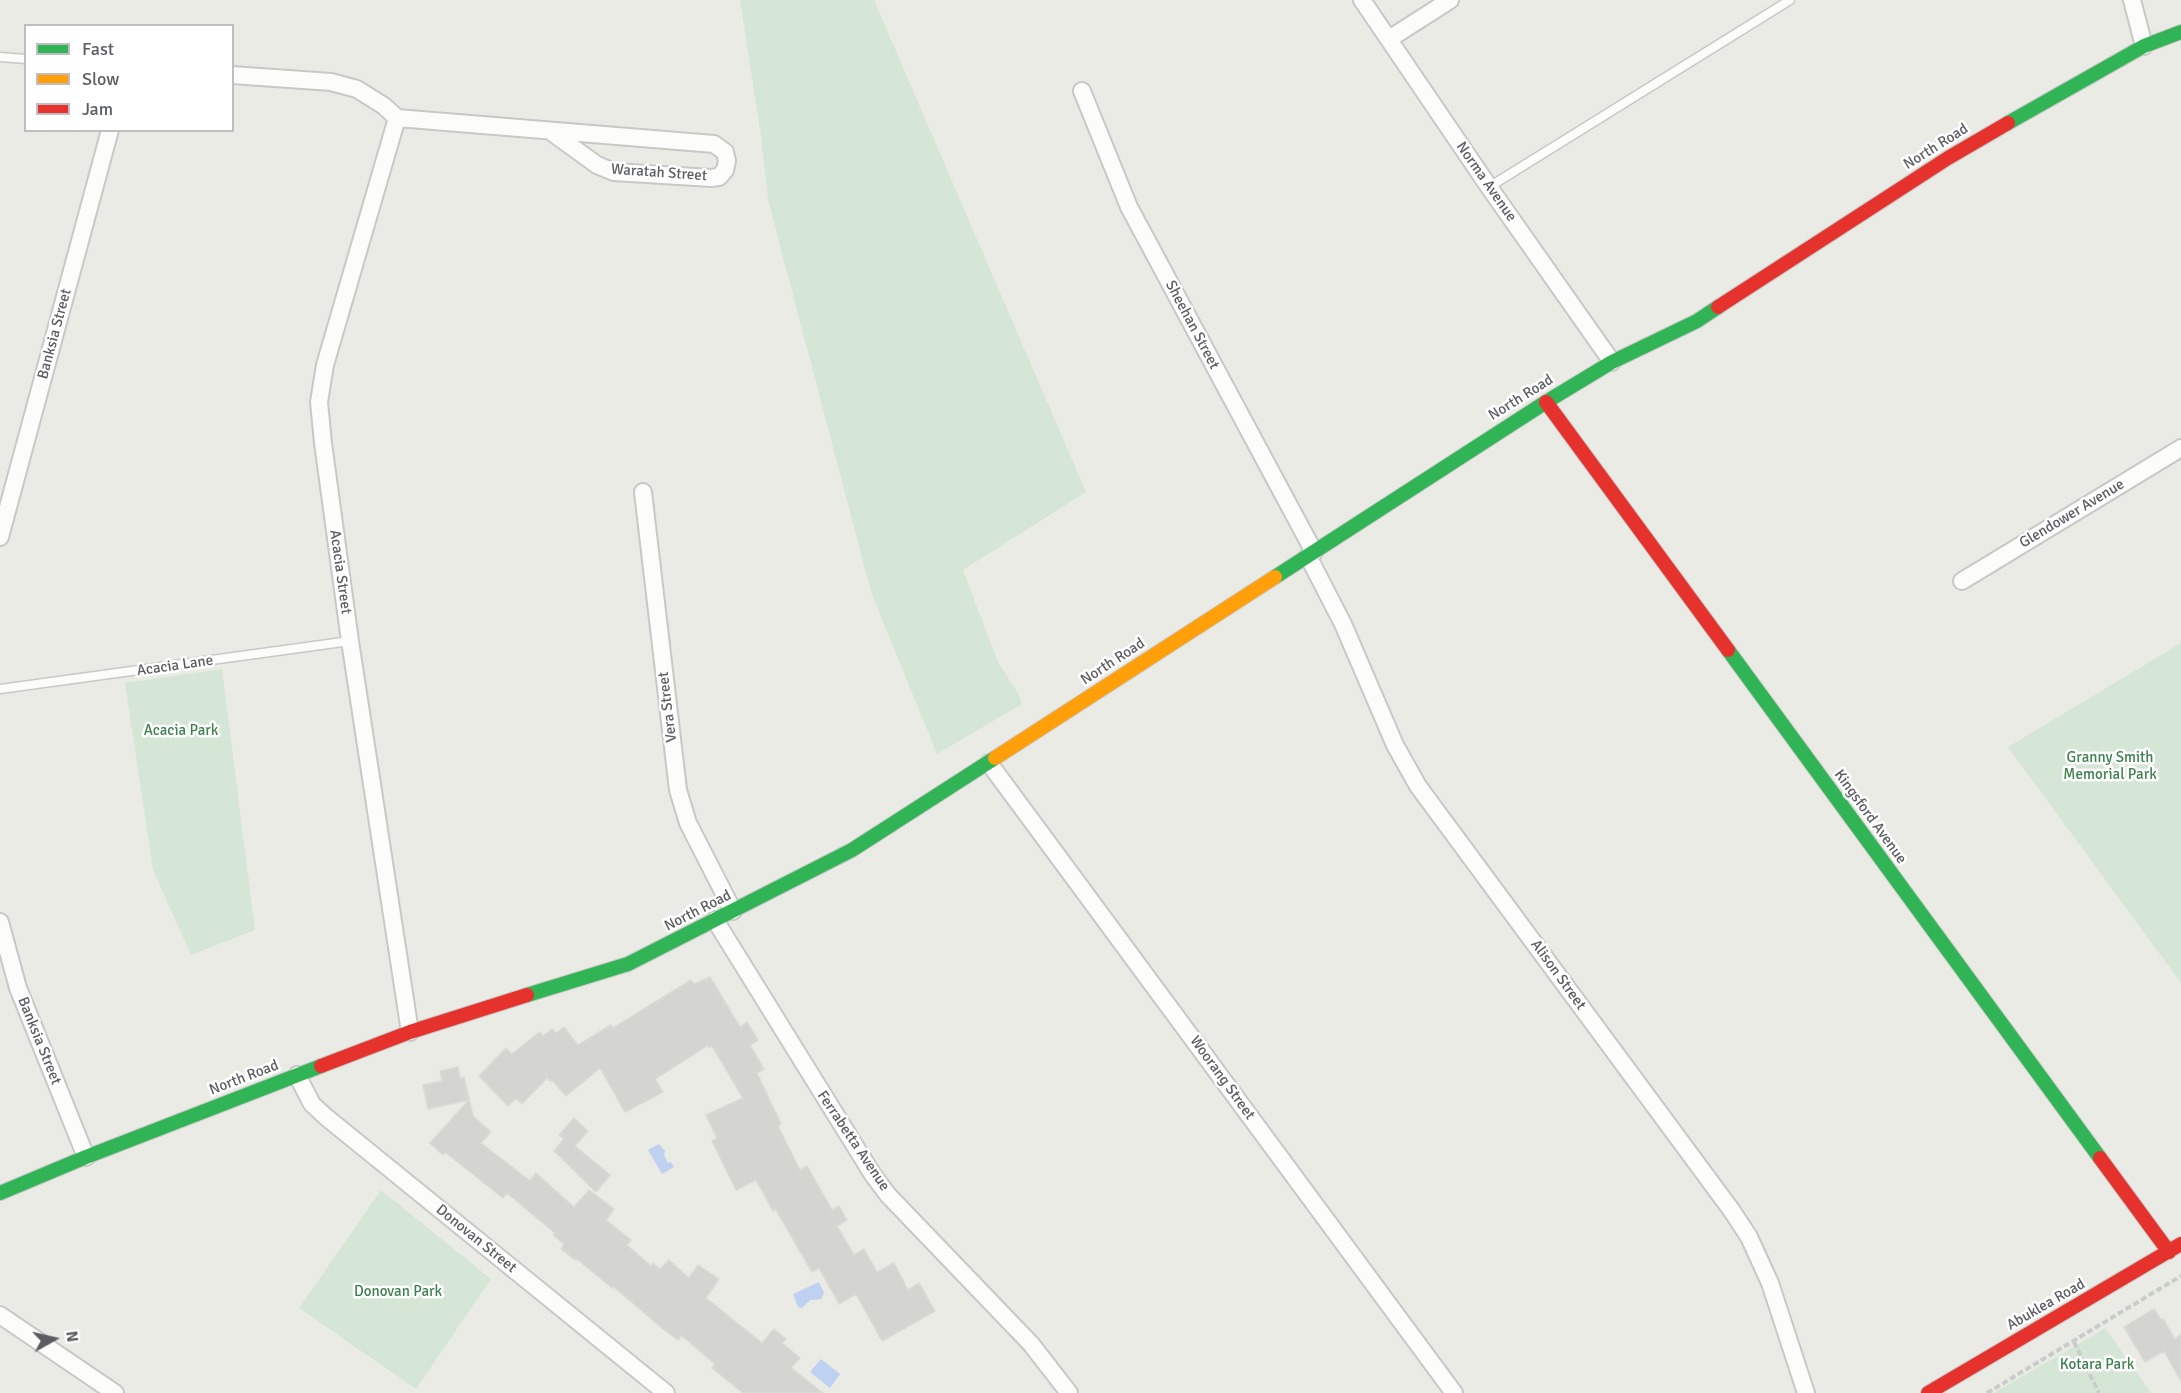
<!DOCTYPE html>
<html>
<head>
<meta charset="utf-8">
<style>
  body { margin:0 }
  #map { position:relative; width:2181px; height:1393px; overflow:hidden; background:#ebebe6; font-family:Signika,sans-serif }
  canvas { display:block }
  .legend { position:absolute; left:24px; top:24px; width:210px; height:108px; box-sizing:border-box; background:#fff; border:2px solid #bebec1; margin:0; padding:8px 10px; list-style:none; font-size:18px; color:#5c5d63 }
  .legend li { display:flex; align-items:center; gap:12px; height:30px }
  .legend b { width:30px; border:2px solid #bebec1 }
  .north { position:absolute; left:24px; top:1309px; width:60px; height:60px; -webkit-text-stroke:4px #fff; paint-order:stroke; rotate:82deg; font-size:16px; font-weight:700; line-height:24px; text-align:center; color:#5c5d63 }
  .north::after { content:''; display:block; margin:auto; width:21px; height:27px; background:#5c5d63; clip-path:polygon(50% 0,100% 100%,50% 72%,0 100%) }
</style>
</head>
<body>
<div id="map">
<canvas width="2181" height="1393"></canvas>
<ul class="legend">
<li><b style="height:8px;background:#30b455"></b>Fast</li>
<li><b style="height:8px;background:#ff9f0a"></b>Slow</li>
<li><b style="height:8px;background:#e5322d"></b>Jam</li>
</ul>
<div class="north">N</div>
</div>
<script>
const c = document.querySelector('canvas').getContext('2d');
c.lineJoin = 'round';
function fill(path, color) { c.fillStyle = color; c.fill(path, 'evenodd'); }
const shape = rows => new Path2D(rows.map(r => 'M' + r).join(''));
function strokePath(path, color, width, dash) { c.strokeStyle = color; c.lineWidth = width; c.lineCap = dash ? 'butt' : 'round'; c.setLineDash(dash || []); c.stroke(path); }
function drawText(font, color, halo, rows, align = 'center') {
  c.font = font + ' Signika,sans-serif'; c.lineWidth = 5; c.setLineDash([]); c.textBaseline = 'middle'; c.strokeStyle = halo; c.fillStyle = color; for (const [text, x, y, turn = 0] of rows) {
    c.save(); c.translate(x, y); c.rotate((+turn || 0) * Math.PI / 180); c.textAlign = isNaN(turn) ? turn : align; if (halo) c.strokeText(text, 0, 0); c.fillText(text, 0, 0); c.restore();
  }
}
const green = shape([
  [740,0,874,0,1086,492,963,570,998,662,1018,693,1022,704,937,754,871,592,768,200,761,136],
  [2181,643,2181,983,2008,747],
  [222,669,255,930,191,955,153,870,125,683],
  [381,1190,491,1279,416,1389,299,1308],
  [2105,1328,2151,1393,1993,1393,2077,1345]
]);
const water = shape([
  [659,1144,665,1151,664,1155,668,1163,671,1162,674,1167,662,1174,648,1150],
  [819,1282,824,1293,821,1299,810,1300,802,1308,798,1307,793,1294],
  [821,1359,840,1374,830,1388,810,1372]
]);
const building = shape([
  [710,977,740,1027,747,1022,758,1040,750,1045,764,1069,757,1073,781,1124,778,1126,800,1170,807,1166,832,1210,839,1206,847,1220,837,1226,854,1255,864,1249,877,1272,894,1263,908,1290,919,1283,935,1311,882,1341,856,1294,839,1304,819,1268,812,1272,776,1210,773,1211,756,1180,736,1190,712,1141,717,1138,706,1115,743,1098,712,1046,709,1048,708,1045,655,1079,663,1092,625,1112,600,1068,566,1096,552,1080,550,1081,547,1078,522,1104,516,1098,508,1106,479,1076,506,1048,512,1054,540,1032,543,1036,552,1029,556,1033,564,1027,578,1045,611,1025,613,1028,691,980,694,984,710,977],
  [458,1067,460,1078,464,1077,473,1116,491,1132,481,1143,530,1181,536,1173,574,1207,589,1190,614,1209,606,1220,631,1240,627,1245,651,1266,653,1263,660,1269,669,1260,689,1278,698,1265,719,1279,706,1298,762,1343,774,1329,786,1339,782,1343,800,1358,791,1368,823,1393,743,1393,712,1368,715,1364,681,1335,678,1340,663,1329,613,1286,612,1288,577,1259,575,1260,561,1249,564,1244,553,1235,555,1233,507,1193,503,1198,445,1152,443,1155,430,1143,469,1100,428,1109,423,1085,442,1081,440,1071,458,1067],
  [574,1118,588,1131,575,1146,610,1175,596,1192,554,1151,564,1139,559,1135,574,1118],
  [2154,1309,2161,1320,2163,1319,2175,1339,2181,1334,2181,1381,2164,1351,2145,1362,2124,1327,2154,1309]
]);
const path = shape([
  [2074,1342,2099,1393],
  [1987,1393,2181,1276]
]);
const lane = shape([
  [0,57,26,59],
  [1489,187,1790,0],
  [0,689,350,641]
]);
const street = shape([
  [1362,0,1489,187,1612,362],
  [2132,0,2144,46],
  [1389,39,1450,0],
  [232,75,331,82,357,89,384,106,397,118,714,144,725,152,727,161,725,170,719,177,711,178,614,172,597,165,550,131],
  [1082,91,1129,207,1314,552],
  [397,118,325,365,319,402,323,443,350,641,410,1032],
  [643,492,678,790,688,823,733,911],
  [0,537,110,130],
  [1308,556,1343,624,1395,745,1418,786,1732,1211,1749,1237,1770,1283,1806,1393],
  [1962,581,2181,448],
  [989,763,1454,1393],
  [715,920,873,1175,888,1195,1031,1344,1069,1393],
  [0,922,18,988,86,1157],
  [297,1075,312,1104,326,1117,666,1393],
  [0,1315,115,1393]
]);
const fast = shape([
  [2008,123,2144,46,2181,32],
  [1275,577,1546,402,1612,362,1697,321,1718,307],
  [1728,650,2100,1158],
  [527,995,628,964,852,850,995,758],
  [0,1193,86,1157,321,1066]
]);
const slow = shape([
  [995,758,1275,577]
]);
const jam = shape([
  [1718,307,1948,158,2008,123],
  [1546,402,1728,650],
  [321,1066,410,1032,527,995],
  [2100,1158,2169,1252],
  [1928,1393,2181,1244]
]);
const streetNames = [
  ["North Road",1936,147,-32],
  ["Waratah Street",659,173,4],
  ["Norma Avenue",1486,182,55],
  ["Sheehan Street",1192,325,62],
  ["Banksia Street",55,334,-75],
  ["North Road",1521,398,-32],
  ["Glendower Avenue",2072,514,-31],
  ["Acacia Street",340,572,82],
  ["North Road",1113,662,-33],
  ["Acacia Lane",175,666,-8],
  ["Vera Street",668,707,-97],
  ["Kingsford Avenue",1870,817,54],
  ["North Road",698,911,-27],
  ["Alison Street",1558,975,54],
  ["Banksia Street",39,1041,68],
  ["North Road",244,1078,-21],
  ["Woorang Street",1222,1078,54],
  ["Ferrabetta Avenue",853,1141,56],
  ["Donovan Street",476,1239,39],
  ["Abuklea Road",2046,1305,-30]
];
const parkNames = [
  ["Acacia Park",181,731],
  ["Granny Smith",2110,758],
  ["Memorial Park",2110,775],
  ["Donovan Park",398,1292],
  ["Kotara Park",2097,1365]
];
fill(green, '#d5e6d6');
fill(water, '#bed1f1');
fill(building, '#d4d4d1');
strokePath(building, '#dadad6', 1.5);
strokePath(lane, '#c8c8c8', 11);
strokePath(street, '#c8c8c8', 20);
strokePath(fast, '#c8c8c7', 16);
strokePath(slow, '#c8c8c7', 16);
strokePath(jam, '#c8c8c7', 16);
strokePath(path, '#c8ccca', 4, [6, 3]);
strokePath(lane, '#fcfcfb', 8);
strokePath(street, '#fcfcfb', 16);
strokePath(fast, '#30b455', 14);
strokePath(slow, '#ff9f0a', 14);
strokePath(jam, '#e5322d', 14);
drawText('15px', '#5c5d63', '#fff', streetNames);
drawText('15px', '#3e804e', '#fff', parkNames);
</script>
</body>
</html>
